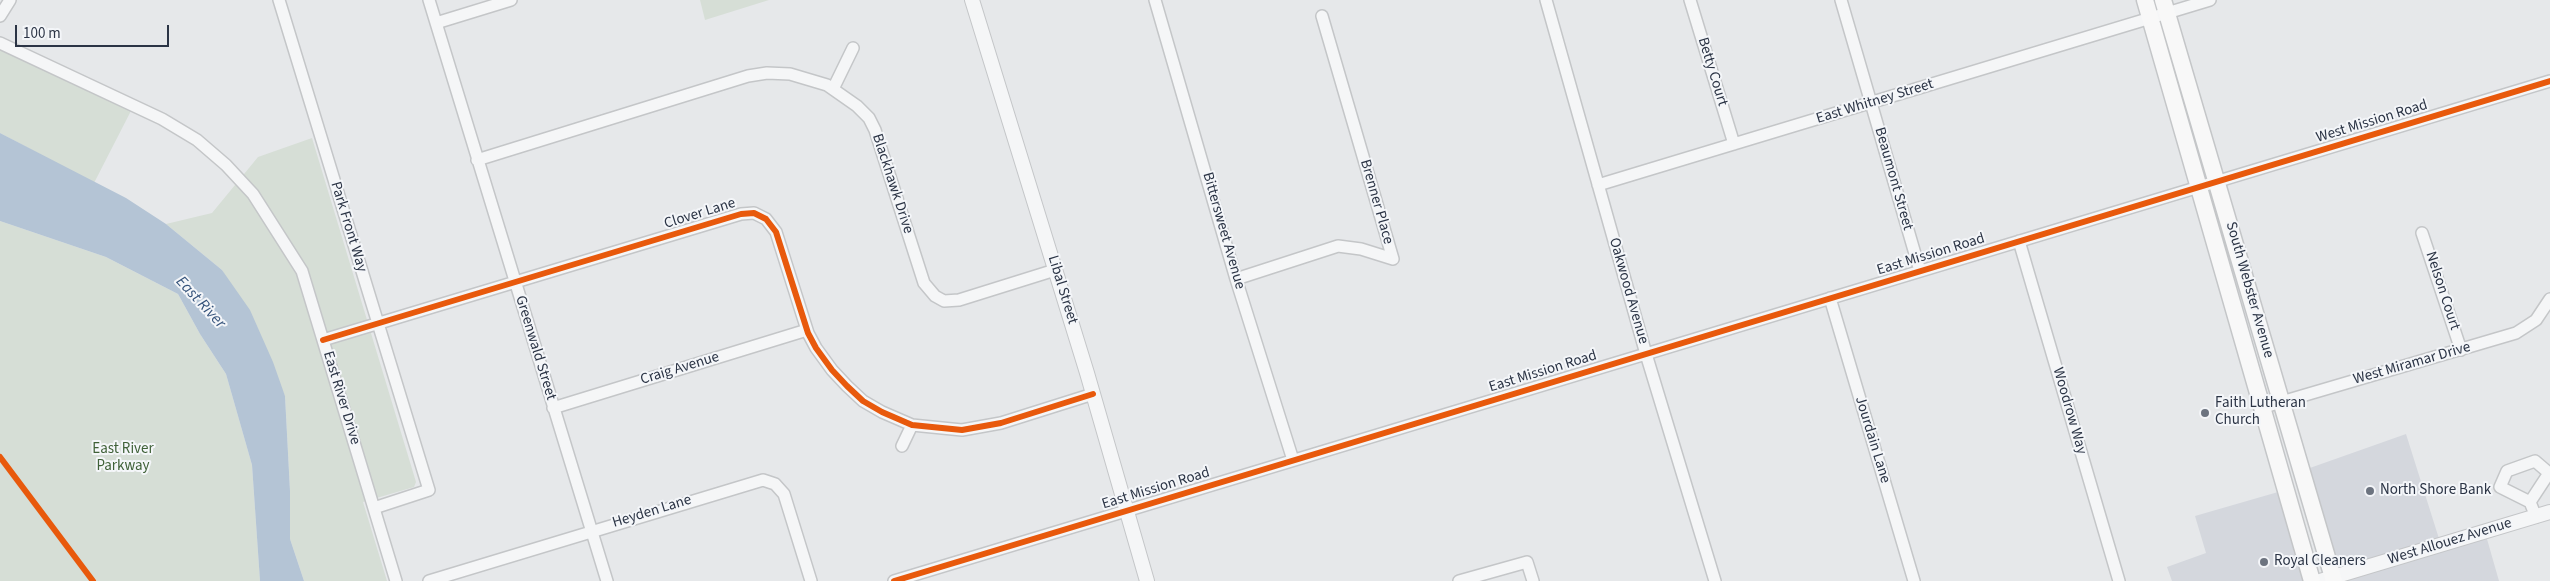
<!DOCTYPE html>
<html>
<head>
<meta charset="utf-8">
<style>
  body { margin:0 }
  #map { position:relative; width:2550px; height:581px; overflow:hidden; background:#e6e8ea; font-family:"Source Sans 3",sans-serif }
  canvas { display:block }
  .scale { position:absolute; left:15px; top:25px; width:154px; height:22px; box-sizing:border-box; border:2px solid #2b3445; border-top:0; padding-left:6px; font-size:15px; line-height:18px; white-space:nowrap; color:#2b3445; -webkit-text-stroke:4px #f4f6f9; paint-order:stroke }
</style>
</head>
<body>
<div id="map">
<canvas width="2550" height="581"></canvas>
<div class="scale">100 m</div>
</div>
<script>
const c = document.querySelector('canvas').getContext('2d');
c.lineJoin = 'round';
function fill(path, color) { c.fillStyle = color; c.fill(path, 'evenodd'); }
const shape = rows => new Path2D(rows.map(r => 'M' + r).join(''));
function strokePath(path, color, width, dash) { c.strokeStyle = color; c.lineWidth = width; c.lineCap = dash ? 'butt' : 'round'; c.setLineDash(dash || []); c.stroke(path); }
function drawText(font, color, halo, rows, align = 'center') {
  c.font = font + ' "Source Sans 3",sans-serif'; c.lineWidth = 4; c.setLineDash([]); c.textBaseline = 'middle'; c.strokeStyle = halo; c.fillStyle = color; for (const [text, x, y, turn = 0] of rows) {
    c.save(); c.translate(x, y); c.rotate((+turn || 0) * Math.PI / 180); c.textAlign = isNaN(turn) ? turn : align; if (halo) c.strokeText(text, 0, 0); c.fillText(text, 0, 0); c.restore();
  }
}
const built = shape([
  [2406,434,2441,545,2485,532,2499,581,2334,581,2307,469],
  [2285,490,2312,581,2172,581,2167,567,2206,553,2195,516]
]);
const green = shape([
  [700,0,769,0,705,20],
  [0,43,134,105,94,183,0,133],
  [312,138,416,482,414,487,363,502,387,581,304,581,290,539,290,491,285,396,222,270,166,224,212,213,258,157],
  [0,221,106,257,178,294,200,334,226,374,252,465,260,581,0,581]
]);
const water = shape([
  [0,133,126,198,166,224,222,270,250,310,273,362,285,396,290,491,290,539,304,581,260,581,252,465,226,374,200,334,178,294,106,257,0,221]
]);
const minor = shape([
  [279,0,429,490,374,508],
  [429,0,607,581],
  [1155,0,1236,279,1293,460],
  [1546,0,1646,354,1715,581],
  [1690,0,1734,144],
  [1841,0,1920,271],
  [0,16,10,0],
  [436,23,511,0],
  [0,43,162,119,197,140,226,165,253,194,302,271,396,581],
  [833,89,853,48],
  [477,160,748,76,767,73,790,74,827,85,857,106,869,118,875,130,924,283,935,296,944,301,959,300,1055,270],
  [1598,185,2210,0],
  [2422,233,2461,350],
  [2019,241,2119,581],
  [1236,279,1338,246,1361,249,1393,259,1322,16],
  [1830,298,1914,581],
  [323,340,741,214,754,213,766,219,776,232,808,333,816,348,832,370,847,386,863,401,882,412,912,425,962,430,1001,423,1093,394],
  [553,408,807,330],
  [2261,408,2516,333,2536,320,2550,299],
  [902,446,912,425],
  [2530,502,2549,473,2535,461,2507,471,2500,487,2530,502,2536,517],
  [429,581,763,480,775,484,784,494,811,581],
  [894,581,2550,81],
  [1459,581,1527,562,1533,581]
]);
const tertiary = shape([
  [972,0,1087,373,1147,581],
  [2320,581,2550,512]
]);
const secondary = shape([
  [2145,0,2312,581],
  [2163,0,2334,581]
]);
const cycleway = shape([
  [323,340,741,214,754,213,766,219,776,232,808,333,816,348,832,370,847,386,863,401,882,412,912,425,962,430,1001,423,1093,394],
  [0,457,93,581],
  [894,581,2550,81]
]);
const markers = [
  [2205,413,5,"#6c737f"],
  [2370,491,5,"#6c737f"],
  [2264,562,5,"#6c737f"]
];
const streetNames = [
  ["Betty Court",1712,72,73],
  ["East Whitney Street",1875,102,-17],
  ["West Mission Road",2372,122,-17],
  ["Beaumont Street",1893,179,74],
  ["Blackhawk Drive",892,184,72],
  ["Brenner Place",1376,202,74],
  ["Clover Lane",700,214,-17],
  ["Park Front Way",348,227,73],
  ["Bittersweet Avenue",1223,231,74],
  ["East Mission Road",1931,255,-17],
  ["Libal Street",1062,290,73],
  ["South Webster Avenue",2249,290,74],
  ["Oakwood Avenue",1628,291,74],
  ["Nelson Court",2442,291,72],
  ["Greenwald Street",535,348,73],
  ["West Miramar Drive",2412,364,-16],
  ["Craig Avenue",680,369,-17],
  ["East Mission Road",1543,372,-17],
  ["East River Drive",341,398,73],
  ["Woodrow Way",2069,411,74],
  ["Jourdain Lane",1872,440,73],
  ["East Mission Road",1156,489,-17],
  ["Heyden Lane",652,512,-17],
  ["West Allouez Avenue",2450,542,-17]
];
const poiNames = [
  ["Faith Lutheran",2215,404],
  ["Church",2215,421],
  ["North Shore Bank",2380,491],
  ["Royal Cleaners",2274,562]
];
const parkNames = [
  ["East River",123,450],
  ["Parkway",123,467]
];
const waterNames = [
  ["East River",200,303,47]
];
fill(built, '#d4d7dd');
fill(green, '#d6ded6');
fill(water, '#b4c4d5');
strokePath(minor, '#c4c6c8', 14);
strokePath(tertiary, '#c4c6c8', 16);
strokePath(secondary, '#c4c6c8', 19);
strokePath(minor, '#f5f6f7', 11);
strokePath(tertiary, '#f5f6f7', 14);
strokePath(secondary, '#f8f8f8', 16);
strokePath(cycleway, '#e8590c', 6);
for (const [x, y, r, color] of markers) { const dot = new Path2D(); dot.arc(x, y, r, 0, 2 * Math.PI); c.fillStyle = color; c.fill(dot); strokePath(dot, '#f4f6f9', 2); }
drawText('15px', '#2b3445', '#f4f6f9', streetNames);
drawText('15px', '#2b3445', '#f4f6f9', poiNames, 'left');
drawText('15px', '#3f6138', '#f4f6f9', parkNames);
drawText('italic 16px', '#34527a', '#f4f6f9', waterNames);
</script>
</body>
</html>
